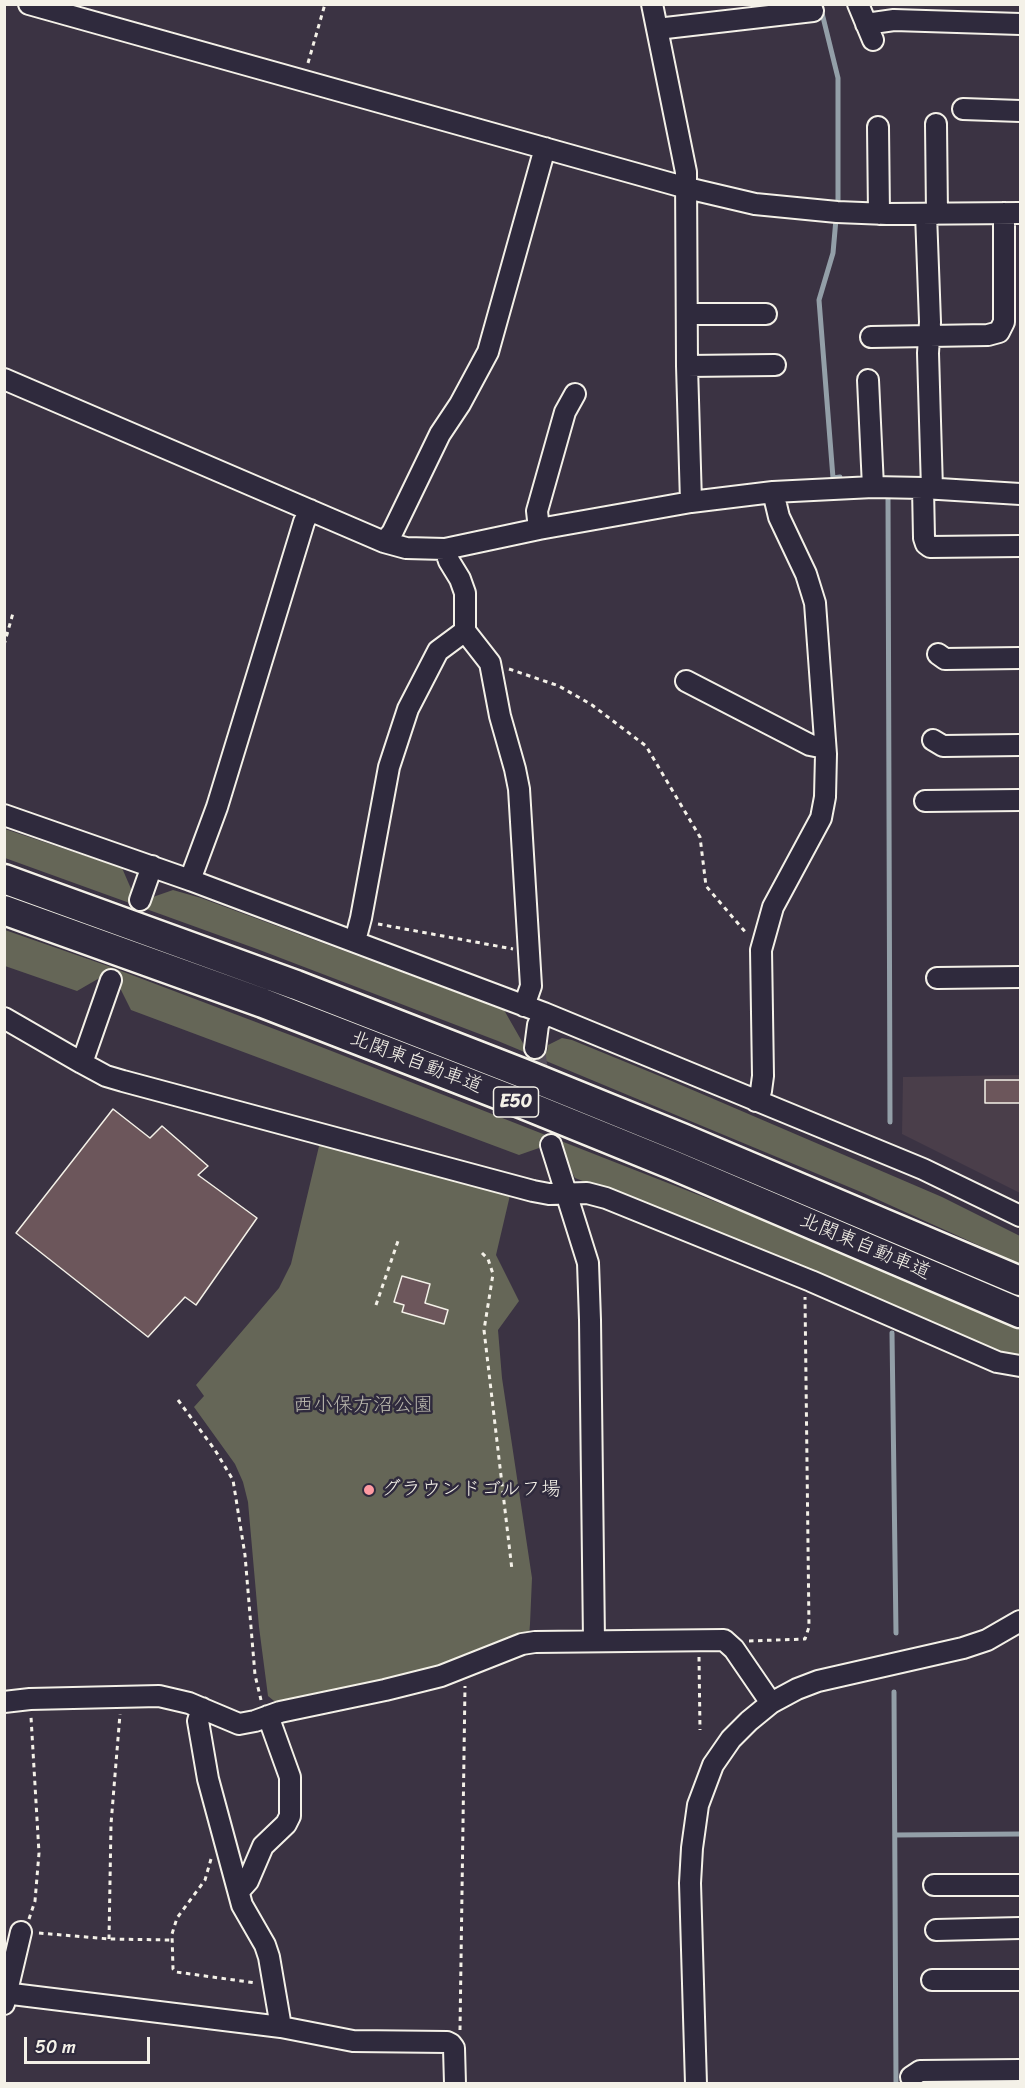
<!DOCTYPE html>
<html>
<head>
<meta charset="utf-8">
<style>
  body { margin:0 }
  #map { position:relative; width:1025px; height:2088px; overflow:hidden; background:#3b3343; font-family:Sriracha,sans-serif }
  canvas { display:block }
  .frame { position:absolute; inset:0; border:6px solid #f4f1e8; pointer-events:none }
  .scale { position:absolute; left:24px; top:2037px; width:126px; height:27px; box-sizing:border-box; border:3px solid #f4f1e8; border-top:0; padding-left:8px; font-size:18px; line-height:21px; white-space:nowrap; color:#f4f1e8; -webkit-text-stroke:4px #2f2a3d; paint-order:stroke }
</style>
</head>
<body>
<div id="map">
<canvas width="1025" height="2088"></canvas>
<div class="frame"></div>
<div class="scale">50 m</div>
</div>
<script>
const c = document.querySelector('canvas').getContext('2d');
c.lineJoin = 'round';
function fill(path, color) { c.fillStyle = color; c.fill(path, 'evenodd'); }
const shape = rows => new Path2D(rows.map(r => 'M' + r).join(''));
function strokePath(path, color, width, dash) { c.strokeStyle = color; c.lineWidth = width; c.lineCap = dash ? 'butt' : 'round'; c.setLineDash(dash || []); c.stroke(path); }
function drawText(font, color, halo, rows, align = 'center') {
  c.font = font + ' Sriracha,"Klee One",sans-serif'; c.lineWidth = 5; c.setLineDash([]); c.textBaseline = 'middle'; c.strokeStyle = halo; c.fillStyle = color; for (const [text, x, y, turn = 0] of rows) {
    c.save(); c.translate(x, y); c.rotate((+turn || 0) * Math.PI / 180); c.textAlign = isNaN(turn) ? turn : align; if (halo) c.strokeText(text, 0, 0); c.fillText(text, 0, 0); c.restore();
  }
}
const built = shape([
  [1020,1075,1020,1193,902,1134,903,1077]
]);
const green = shape([
  [5,829,122,868,132,891,132,897,150,898,173,890,201,898,504,1010,524,1045,547,1052,548,1045,562,1038,572,1040,667,1079,942,1197,1020,1236,1020,1264,861,1192,498,1041,257,949,5,858],
  [5,930,108,966,306,1041,775,1225,1020,1330,1020,1356,1013,1357,994,1351,769,1253,575,1178,562,1154,561,1147,539,1143,539,1148,519,1155,131,1010,117,982,103,976,77,991,5,966],
  [320,1142,511,1191,496,1255,519,1301,498,1330,502,1378,532,1578,530,1624,529,1636,458,1663,279,1705,268,1696,259,1627,248,1502,243,1482,235,1464,194,1407,204,1396,196,1385,279,1288,291,1264]
]);
const stream = shape([
  [821,9,838,78,838,203],
  [836,219,833,253,819,300,833,478,840,477],
  [888,496,890,1122],
  [892,1333,896,1633],
  [894,1692,896,2084],
  [895,1835,1020,1834]
]);
const building = shape([
  [985,1080,1020,1080,1020,1103,985,1103,985,1080],
  [113,1109,150,1138,162,1126,208,1166,198,1175,257,1218,196,1305,185,1297,148,1337,16,1233,113,1109],
  [402,1276,430,1284,425,1303,448,1310,444,1324,402,1312,404,1305,394,1302,402,1276]
]);
const minorTunnel = shape([
  [535,1048,540,1088,551,1145]
]);
const path = shape([
  [308,63,325,4],
  [4,645,13,613],
  [509,669,559,686,592,705,646,746,700,837,706,886,747,934],
  [378,924,513,949],
  [482,1253,488,1259,493,1274,484,1330,512,1570],
  [376,1305,399,1238],
  [178,1400,215,1450,233,1480,245,1555,255,1675,261,1700],
  [749,1641,805,1639,809,1627,805,1297],
  [699,1657,700,1730],
  [211,1859,205,1880,177,1918,172,1934,173,1969,176,1972,256,1983],
  [29,1919,35,1901,39,1853,31,1717],
  [39,1933,109,1939,172,1940],
  [109,1939,111,1824,120,1714],
  [460,2030,465,1686]
]);
const minor = shape([
  [29,4,687,188,755,204,837,212,887,214,1020,213],
  [652,4,686,172,687,366,691,502],
  [858,4,873,40],
  [866,24,894,20,1020,24],
  [657,29,813,11],
  [963,109,1020,111],
  [936,124,937,214],
  [878,127,879,214],
  [926,214,930,322,928,353,932,489],
  [688,314,766,314],
  [871,337,988,335,999,332,1004,322,1004,213],
  [687,366,775,365],
  [4,379,384,542,406,548,445,549,539,529,691,502,773,492,873,487,923,488,1020,494],
  [868,380,873,487],
  [923,488,924,538,926,544,930,547,1020,546],
  [539,529,537,511,565,412,575,394],
  [384,542,392,533,440,434,460,404,488,352,545,148],
  [445,549,449,561,460,579,465,593,465,631,490,663,500,716,515,769,519,789,531,986,524,1006],
  [938,654,945,659,1020,658],
  [686,681,810,745,825,748],
  [933,740,943,746,1020,745],
  [925,801,1020,800],
  [4,815,190,880,544,1013,923,1169,1020,1216],
  [190,880,217,807,304,522,310,510],
  [140,900,152,866],
  [355,941,361,918,389,767,408,709,438,651,465,631],
  [937,978,1020,977],
  [4,1018,82,1063,106,1076,123,1081,533,1191,549,1194,587,1193,606,1198,811,1281,997,1362,1020,1366],
  [535,1048,538,1025,544,1013],
  [82,1063,111,980],
  [756,1101,761,1091,763,1076,761,950,773,907,821,818,825,797,826,754,815,603,806,574,779,517,773,492],
  [551,1145,588,1263,590,1320,594,1641],
  [4,1702,30,1699,159,1696,189,1703,239,1724,255,1721,280,1712,385,1690,441,1676,522,1644,535,1642,724,1640,734,1649,771,1703],
  [202,1708,198,1721,208,1779,242,1905,265,1945,269,1957,281,2027],
  [934,1885,1020,1885],
  [239,1891,248,1881,263,1846,286,1824,290,1816,290,1777,268,1716],
  [936,1930,1020,1928],
  [932,1980,1020,1980],
  [4,1993,281,2027,353,2041,447,2042,451,2044,454,2048,455,2084],
  [4,2004,21,1932],
  [911,2077,920,2071,1020,2070],
  [696,2084,690,1883,692,1848,698,1805,713,1765,731,1739,749,1721,771,1703,797,1689,818,1681,963,1648,987,1640,1020,1621]
]);
const highway = shape([
  [4,879,296,985,522,1073,682,1138,1020,1281],
  [4,910,263,1003,523,1104,673,1165,1020,1313]
]);
const markers = [
  [369,1490,6,"#ff9aa2"]
];
const shields = [
  [516,1102,45]
];
const shieldNames = [
  ["E50",516,1102]
];
const streetNames = [
  ["北関東自動車道",416,1063,21],
  ["北関東自動車道",865,1247,23]
];
const parkNames = [
  ["西小保方沼公園",363,1406]
];
const poiNames = [
  ["グラウンドゴルフ場",381,1490]
];
fill(built, '#4a3e4a');
fill(green, '#656657');
strokePath(stream, '#939fa8', 5);
fill(building, '#6c565b');
strokePath(building, '#f4f1e8', 1.5);
strokePath(minorTunnel, '#57505c', 20, [20, 10]);
strokePath(minor, '#f4f1e8', 24);
strokePath(highway, '#f4f1e8', 33);
strokePath(path, '#f4f1e8', 3, [4.5, 4.5]);
strokePath(minor, '#2f2a3d', 20);
strokePath(highway, '#2f2a3d', 28);
for (const [x, y, r, color] of markers) { const dot = new Path2D(); dot.arc(x, y, r, 0, 2 * Math.PI); c.fillStyle = color; c.fill(dot); strokePath(dot, '#2f2a3d', 2); }
for (const [x, y, w] of shields) { const box = new Path2D(); box.roundRect(x - w / 2, y - 15, w, 30, 4.5); c.fillStyle = '#2f2a3d'; c.fill(box); strokePath(box, '#f4f1e8', 1.5); }
drawText('bold 18px', '#f4f1e8', null, shieldNames);
drawText('20px', '#f4f1e8', '#2f2a3d', streetNames);
drawText('20px', '#bbb9ae', '#2f2a3d', parkNames);
drawText('20px', '#f4f1e8', '#2f2a3d', poiNames, 'left');
</script>
</body>
</html>
